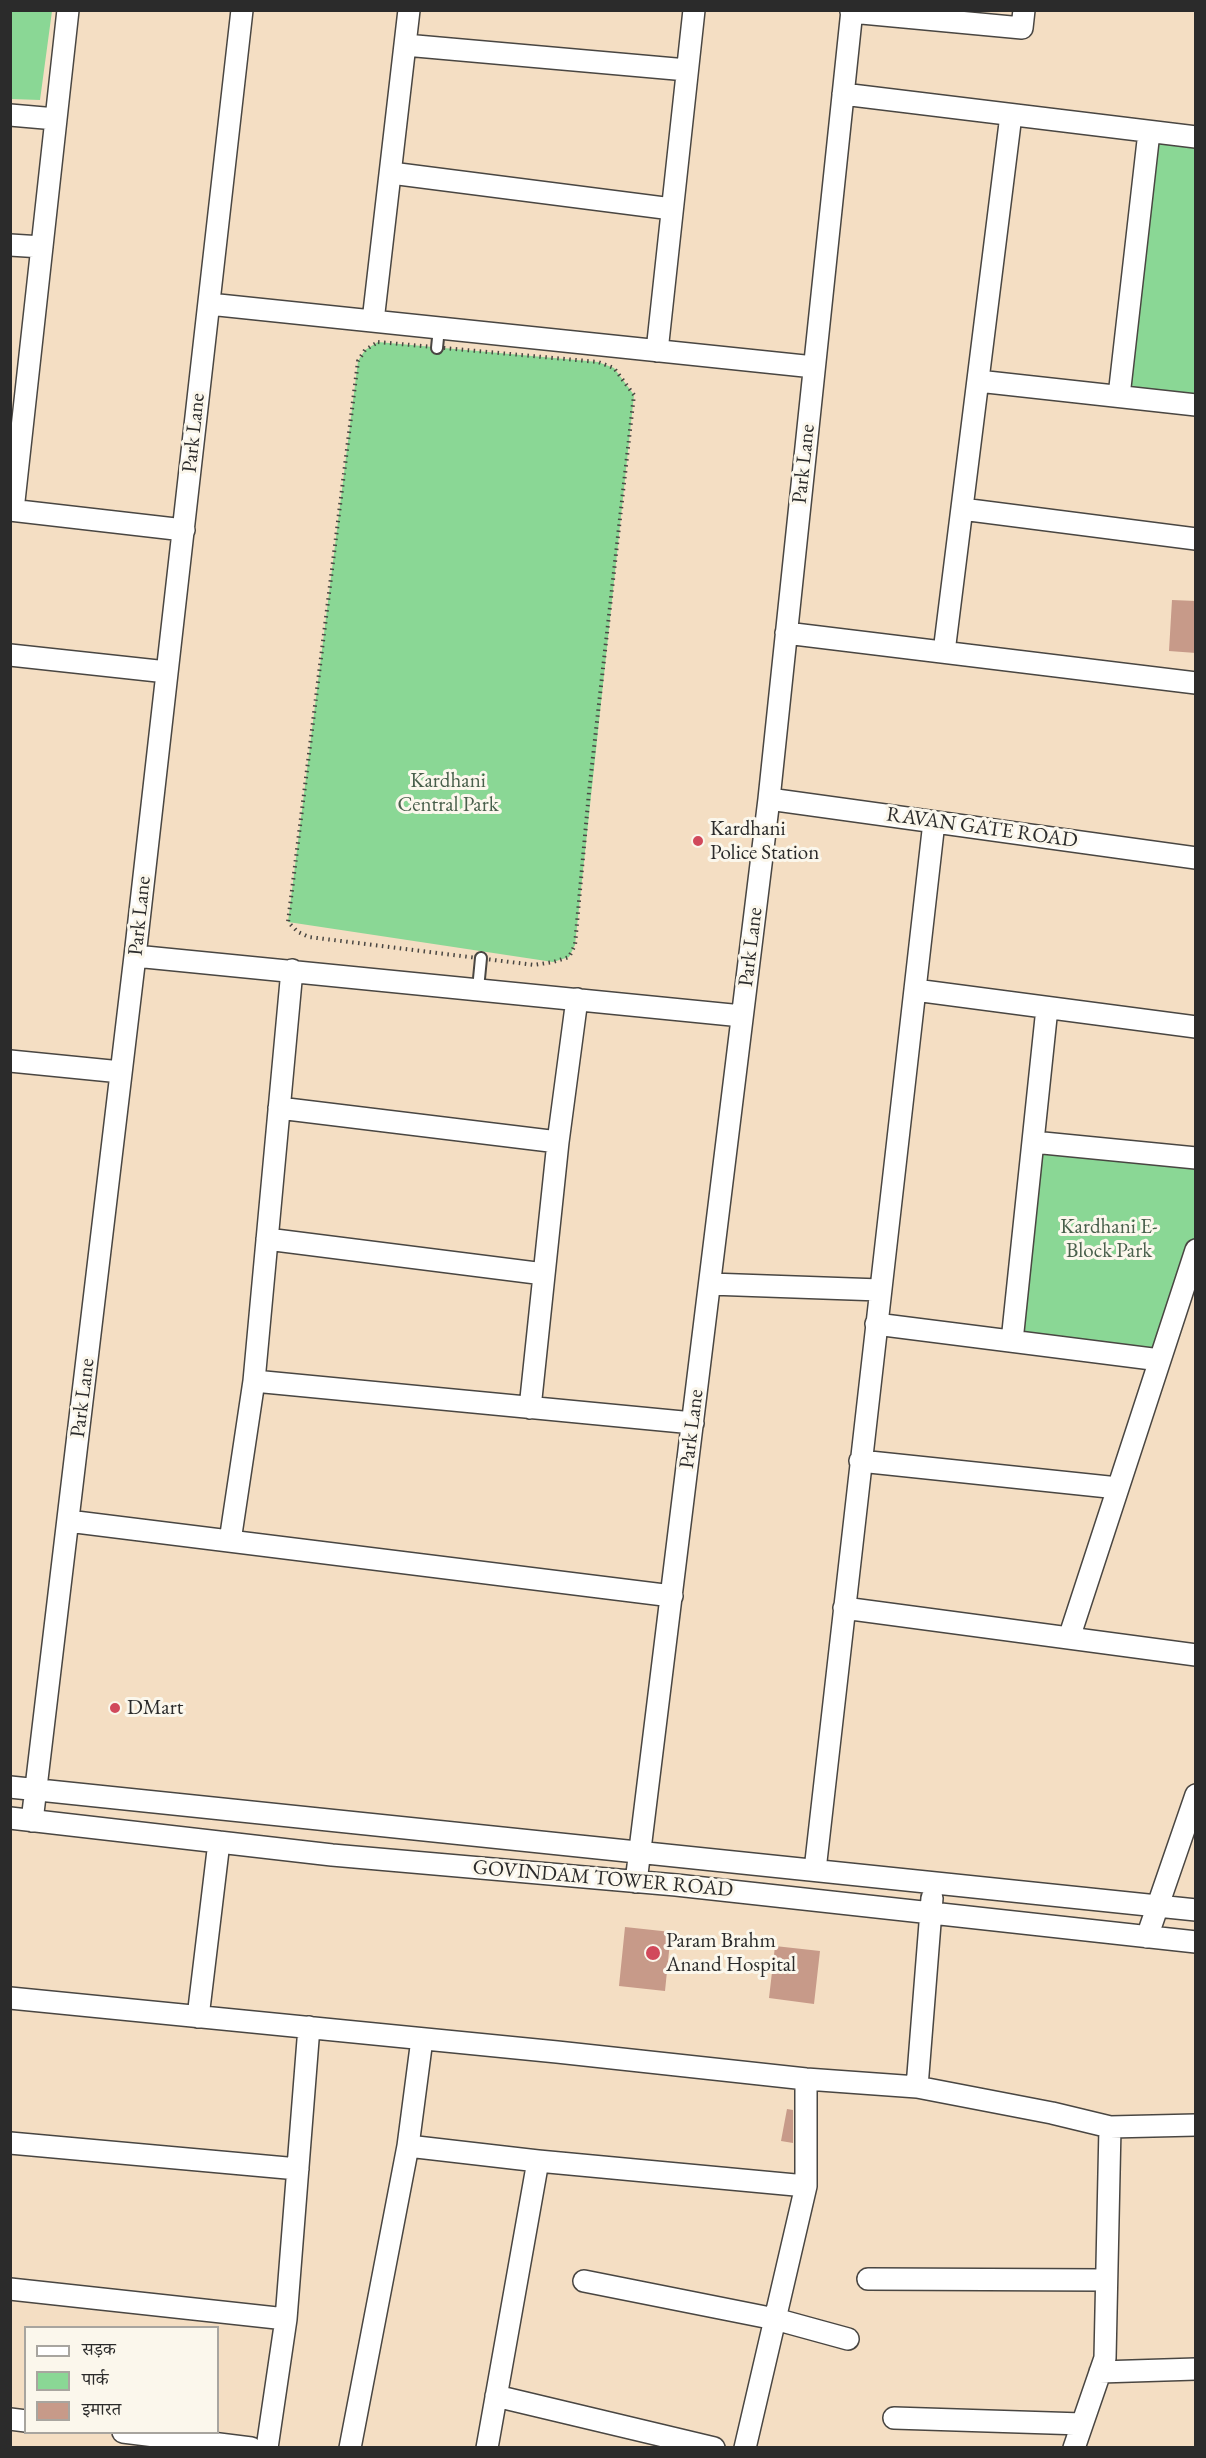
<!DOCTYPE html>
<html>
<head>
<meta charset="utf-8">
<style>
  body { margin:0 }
  #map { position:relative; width:1206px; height:2458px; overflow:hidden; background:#f4dec3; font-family:"EB Garamond","Noto Serif Devanagari",serif }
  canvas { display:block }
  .frame { position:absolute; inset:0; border:12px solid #2b2b2b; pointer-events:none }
  .legend { position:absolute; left:24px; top:2326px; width:195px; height:108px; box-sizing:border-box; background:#fbf7ec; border:2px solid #a8a59f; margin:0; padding:8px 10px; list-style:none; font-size:18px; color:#2b2b2b }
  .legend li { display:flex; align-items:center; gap:12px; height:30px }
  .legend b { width:30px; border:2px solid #a8a59f }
</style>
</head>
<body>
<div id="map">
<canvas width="1206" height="2458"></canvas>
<div class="frame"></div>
<ul class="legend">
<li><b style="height:8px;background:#fff"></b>सड़क</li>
<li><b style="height:16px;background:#8ad795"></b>पार्क</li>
<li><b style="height:16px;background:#c79a89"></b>इमारत</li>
</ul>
</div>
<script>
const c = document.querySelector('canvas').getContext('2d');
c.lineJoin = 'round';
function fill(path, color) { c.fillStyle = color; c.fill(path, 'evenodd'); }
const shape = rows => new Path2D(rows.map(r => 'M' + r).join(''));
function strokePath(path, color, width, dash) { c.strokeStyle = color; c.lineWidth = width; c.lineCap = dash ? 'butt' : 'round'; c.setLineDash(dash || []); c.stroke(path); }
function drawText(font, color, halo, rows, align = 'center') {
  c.font = font + ' "EB Garamond",serif'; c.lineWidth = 6; c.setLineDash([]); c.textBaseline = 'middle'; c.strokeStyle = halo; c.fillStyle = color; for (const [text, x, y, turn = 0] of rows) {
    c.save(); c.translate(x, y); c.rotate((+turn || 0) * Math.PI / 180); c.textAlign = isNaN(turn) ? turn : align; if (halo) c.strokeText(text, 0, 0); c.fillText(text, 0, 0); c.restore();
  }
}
const green = shape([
  [10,11,52,11,40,100,11,99],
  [1149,132,1195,137,1195,405,1119,396],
  [378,342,598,362,614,368,634,395,575,945,569,957,553,962,288,922,358,361,365,350],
  [1033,1142,1195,1158,1195,1250,1160,1360,1012,1341]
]);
const building = shape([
  [1172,600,1196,601,1196,653,1169,651],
  [625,1927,671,1932,665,1991,619,1986],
  [775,1946,820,1951,814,2004,769,1998],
  [787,2109,793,2110,793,2143,781,2141]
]);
const path = shape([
  [378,342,598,362,614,368,634,395,589,792,575,945,569,957,553,962,534,965,309,937,298,932,288,922,358,361,365,350,378,342]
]);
const service = shape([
  [437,348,439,328],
  [478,989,481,958]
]);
const minor = shape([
  [851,12,1022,28,1024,10],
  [405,45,687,70],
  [843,94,1196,137],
  [10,115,56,119],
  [391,173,672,209],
  [10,245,42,247],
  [209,304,814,367],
  [373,321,409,10],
  [657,351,694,10],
  [978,381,1196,405],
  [1119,396,1149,132],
  [962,509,1196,539],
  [10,510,184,530],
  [13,510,68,10],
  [786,633,1196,683],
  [944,652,1011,115],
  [10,655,167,672],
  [769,799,1196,858],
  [135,956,742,1016],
  [915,990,1196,1027],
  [10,1061,121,1072],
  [279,1108,558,1142],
  [1033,1142,1196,1158],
  [267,1239,544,1274],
  [710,1284,880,1290],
  [876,1324,1160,1360],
  [1012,1341,1047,1008],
  [254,1381,693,1423],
  [530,1408,558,1142,577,999],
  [860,1461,1118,1488],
  [68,1521,672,1596],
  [230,1541,254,1381,292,970],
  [844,1608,1196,1655],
  [1069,1638,1196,1250],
  [10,1787,1196,1910],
  [10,1818,332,1855,676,1885,1196,1942],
  [32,1821,135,956,242,10],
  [815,1870,934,822],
  [636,1882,769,799,852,10],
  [1147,1937,1196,1795],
  [10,1998,557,2052,806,2079,917,2087,932,1898],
  [198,2017,219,1842],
  [917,2087,1052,2113,1110,2127,1105,2358,1074,2448],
  [1110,2127,1196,2125],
  [10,2143,298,2169],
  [408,2146,538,2161,806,2186,806,2079],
  [868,2279,1105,2280],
  [584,2281,775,2319,848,2339],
  [10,2289,286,2319],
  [1100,2372,1196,2369],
  [496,2396,714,2448],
  [894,2418,1082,2424],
  [10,2419,26,2421],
  [123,2432,251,2448],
  [267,2448,286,2319,309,2027],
  [350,2448,408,2146,422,2039],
  [487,2448,538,2161],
  [745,2448,806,2186]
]);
const markers = [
  [698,841,6,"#d1495b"],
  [115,1708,6,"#d1495b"],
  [653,1953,8,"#d1495b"]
];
const streetNames = [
  ["Park Lane",194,433,-84],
  ["Park Lane",804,464,-84],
  ["RAVAN GATE ROAD",982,828,8],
  ["Park Lane",140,916,-84],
  ["Park Lane",751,947,-83],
  ["Park Lane",83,1398,-83],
  ["Park Lane",692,1429,-83],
  ["GOVINDAM TOWER ROAD",603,1879,5]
];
const parkNames = [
  ["Kardhani",448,781],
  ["Central Park",448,805],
  ["Kardhani E-",1109,1227],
  ["Block Park",1109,1251]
];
const poiNames = [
  ["Kardhani",710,829],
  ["Police Station",710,853],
  ["DMart",127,1708],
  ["Param Brahm",666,1941],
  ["Anand Hospital",666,1965]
];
fill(green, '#8ad795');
fill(building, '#c79a89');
strokePath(service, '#494642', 14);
strokePath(minor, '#494642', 24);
strokePath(path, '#494642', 4, [1.5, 4.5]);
strokePath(service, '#fff', 10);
strokePath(minor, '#fff', 21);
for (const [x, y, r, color] of markers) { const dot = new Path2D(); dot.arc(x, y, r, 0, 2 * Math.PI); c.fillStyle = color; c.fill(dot); strokePath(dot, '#fbf7ec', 2); }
drawText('21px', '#2b2b2b', '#fbf7ec', streetNames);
drawText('21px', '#485f4b', '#fbf7ec', parkNames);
drawText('21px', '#2b2b2b', '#fbf7ec', poiNames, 'left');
</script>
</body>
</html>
